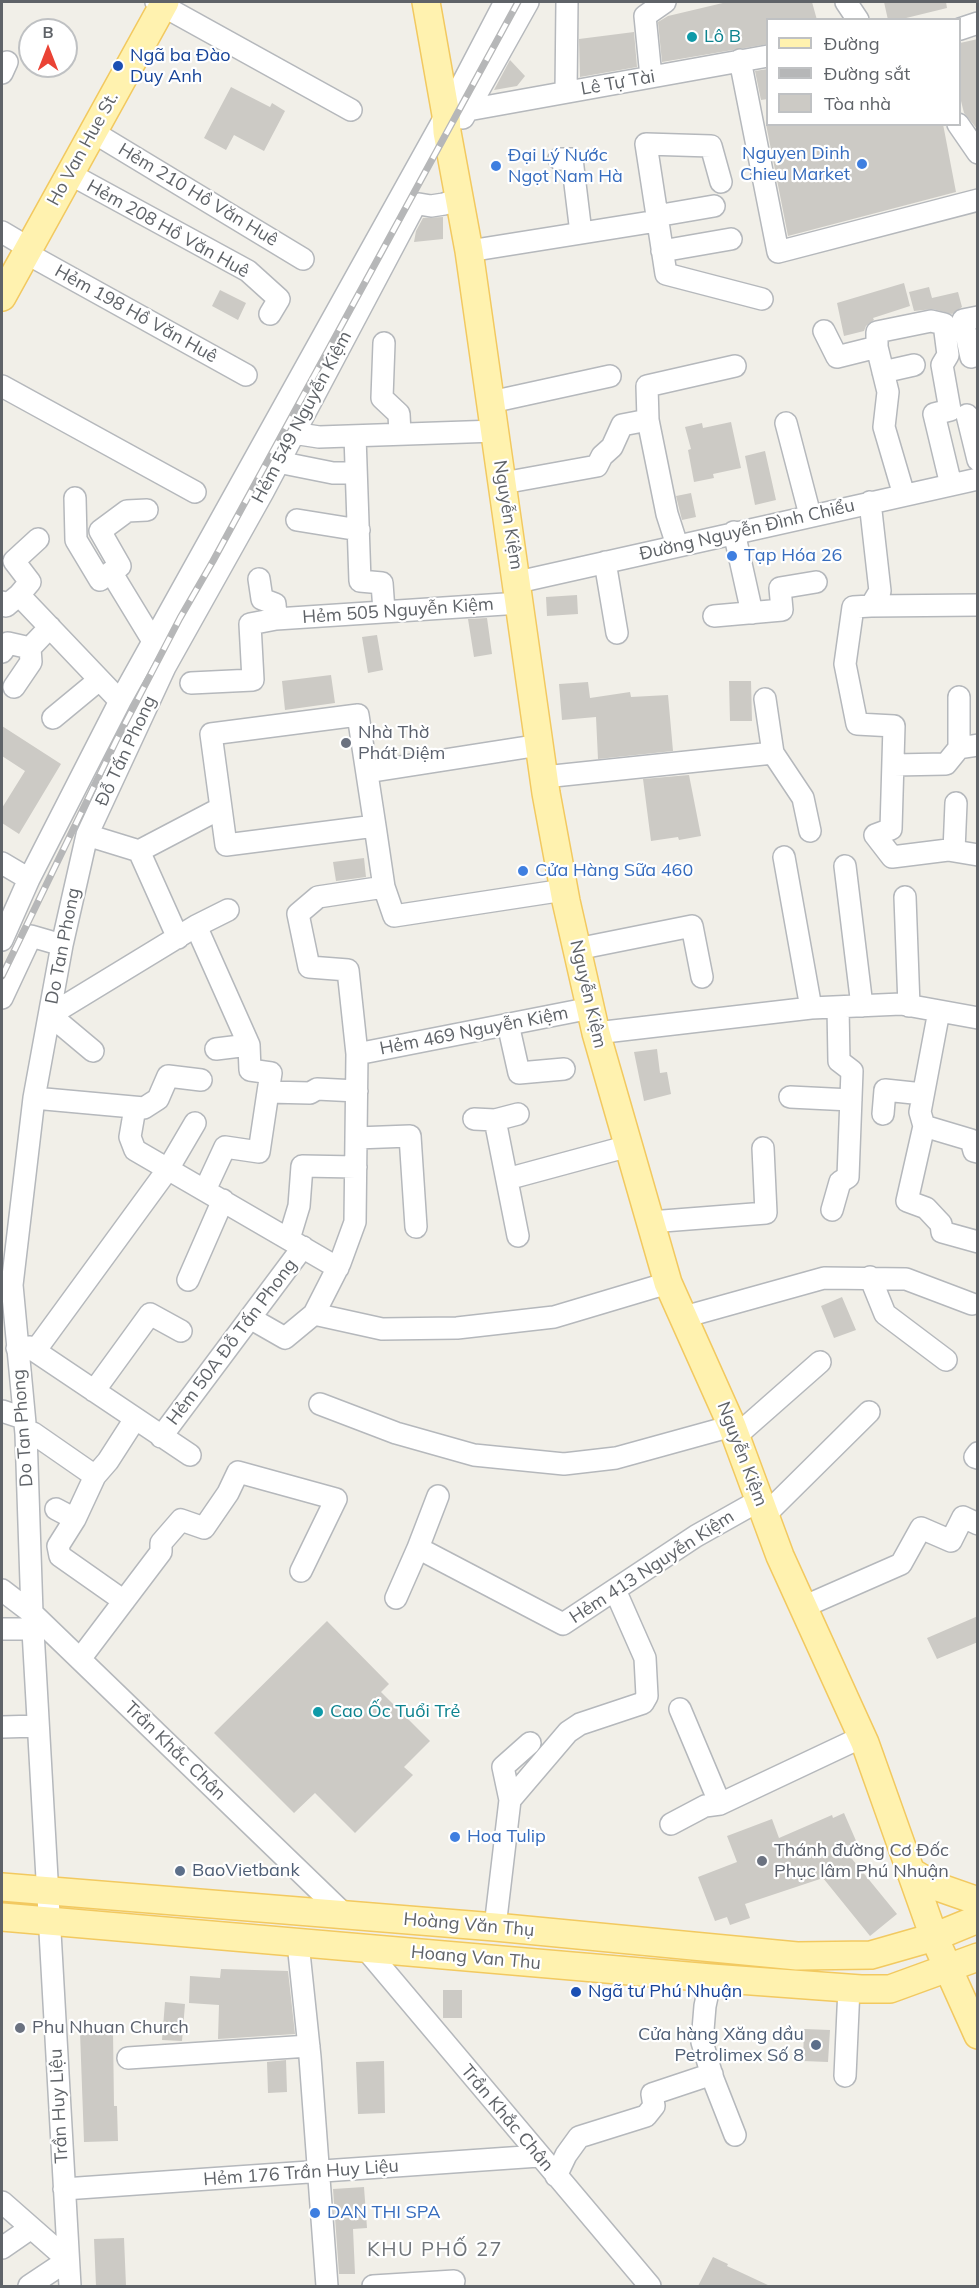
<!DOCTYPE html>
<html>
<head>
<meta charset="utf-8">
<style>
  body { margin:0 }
  #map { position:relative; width:979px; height:2288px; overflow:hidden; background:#f1efe8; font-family:Mulish,sans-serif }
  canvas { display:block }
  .frame { position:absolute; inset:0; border:3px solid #5f6368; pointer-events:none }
  .legend { position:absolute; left:766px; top:18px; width:195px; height:108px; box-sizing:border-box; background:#fff; border:2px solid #bfc1c3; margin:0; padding:8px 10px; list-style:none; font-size:18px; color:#5f6368 }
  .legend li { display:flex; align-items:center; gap:12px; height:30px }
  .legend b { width:30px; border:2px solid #bfc1c3 }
  .north { position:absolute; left:18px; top:18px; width:60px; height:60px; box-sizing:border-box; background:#fff; border:2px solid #bfc1c3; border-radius:50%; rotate:0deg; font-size:16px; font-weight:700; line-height:24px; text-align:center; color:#5f6368 }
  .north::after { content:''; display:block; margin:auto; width:21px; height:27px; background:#ea4335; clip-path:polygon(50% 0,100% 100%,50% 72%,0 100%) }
</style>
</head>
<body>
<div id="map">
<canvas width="979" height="2288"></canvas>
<div class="frame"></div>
<ul class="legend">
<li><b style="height:8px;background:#fff2af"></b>Đường</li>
<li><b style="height:8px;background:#b6b7b8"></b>Đường sắt</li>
<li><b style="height:16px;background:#cccac5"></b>Tòa nhà</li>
</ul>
<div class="north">B</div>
</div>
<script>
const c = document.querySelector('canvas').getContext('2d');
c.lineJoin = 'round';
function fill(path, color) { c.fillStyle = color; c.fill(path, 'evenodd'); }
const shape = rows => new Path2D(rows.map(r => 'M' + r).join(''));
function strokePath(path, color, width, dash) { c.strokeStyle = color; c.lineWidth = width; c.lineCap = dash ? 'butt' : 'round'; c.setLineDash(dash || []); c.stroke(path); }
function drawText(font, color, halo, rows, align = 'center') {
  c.font = font + ' Mulish,sans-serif'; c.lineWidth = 4.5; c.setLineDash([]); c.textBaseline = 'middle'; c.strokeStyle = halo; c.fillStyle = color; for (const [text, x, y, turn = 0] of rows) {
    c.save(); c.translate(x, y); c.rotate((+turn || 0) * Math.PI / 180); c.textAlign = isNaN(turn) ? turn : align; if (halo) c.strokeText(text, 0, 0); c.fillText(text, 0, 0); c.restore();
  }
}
const building = shape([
  [727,2,812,2,817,20,768,20,768,44,662,62,658,22,668,16],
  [884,2,946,2,947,8,898,20,888,20],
  [634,32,637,67,580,77,579,39],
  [978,39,978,130,964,113,960,97,960,43],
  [510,60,525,76,517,86,494,90],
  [768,69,768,99,761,100,755,71],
  [231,87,270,107,272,103,285,111,264,151,234,135,226,150,204,138],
  [766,124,943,124,956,192,788,236],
  [443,217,443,239,414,242,416,231,423,218],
  [904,283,910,306,873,318,874,320,866,326,864,331,844,336,837,303],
  [929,287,932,298,958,292,962,307,952,314,933,309,914,311,909,292],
  [220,290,246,303,238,320,212,306],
  [731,422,741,468,713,474,714,478,694,482,688,450,691,449,685,427,702,423,703,428],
  [765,451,776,500,755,505,745,456],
  [691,493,696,517,682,520,676,496],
  [577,595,578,614,547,616,546,597],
  [487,618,492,654,474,657,468,619],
  [377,635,383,670,368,673,362,637],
  [331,675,335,703,285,710,282,681],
  [729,681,751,681,752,721,730,721],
  [588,682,590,698,630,692,631,697,668,695,673,751,598,759,596,717,562,720,559,684],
  [2,726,61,764,19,834,2,823,2,808,25,771,2,756],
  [689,775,701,836,679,840,678,837,651,841,643,779],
  [364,858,366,877,336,881,333,862],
  [657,1049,660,1073,667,1072,671,1094,644,1101,634,1052],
  [842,1297,856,1330,834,1338,821,1306],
  [978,1616,978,1642,937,1659,927,1638],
  [327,1621,389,1684,381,1692,430,1741,404,1767,413,1775,355,1833,315,1793,294,1813,214,1733],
  [844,1813,860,1850,848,1854,897,1914,870,1936,823,1878,745,1904,750,1918,730,1925,727,1917,715,1921,698,1877,737,1862,727,1836,772,1819,779,1838,832,1815,833,1818],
  [221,1969,288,1971,295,2034,218,2039,219,2005,189,2003,190,1976,220,1978],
  [443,1990,462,1990,462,2018,443,2018],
  [165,2002,185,2004,182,2041,162,2040],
  [804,2029,830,2030,828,2062,803,2061],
  [113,2031,114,2106,117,2106,118,2141,84,2142,80,2032],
  [286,2060,287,2092,268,2093,267,2062],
  [384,2061,385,2113,358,2114,356,2062],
  [364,2187,367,2228,353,2229,355,2274,339,2274,333,2189],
  [124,2238,126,2286,96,2286,94,2239],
  [713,2257,728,2264,727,2266,770,2286,698,2286]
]);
const minor = shape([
  [156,2,351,110],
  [846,2,858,20],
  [960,29,978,23],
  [740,60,778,252,978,200],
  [2,73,7,62],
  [651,77,645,16,665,2],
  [566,92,567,2],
  [468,110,768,56],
  [463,118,528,2],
  [958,124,978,153],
  [93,132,303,259],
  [559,159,572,159,581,233],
  [70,174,248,271,279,299,270,314],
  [721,182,711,146,646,144,666,274,762,299],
  [656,216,714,206],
  [2,232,29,248],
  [469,251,657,221],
  [662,251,731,239],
  [26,253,246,375],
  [978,317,963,320,971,357,978,355],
  [824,331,837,357,877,347],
  [384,343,382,398,399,414,400,434],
  [883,372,914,365],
  [2,386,195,492],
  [491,402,610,376],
  [950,410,934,414,951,485],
  [967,415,978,460],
  [786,423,810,515],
  [293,433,319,437,496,431],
  [355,436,360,581,382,583,384,611],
  [278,462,333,473,356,473],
  [503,483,597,466,602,456,612,447,622,425,648,420],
  [904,495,884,427,888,392,877,347,877,332,931,321,944,324,948,355,942,365,950,410],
  [75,498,76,540,100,580,111,572],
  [870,502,880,591,871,606,853,607,845,664,857,724,894,726,891,829,875,835,892,857,948,850,978,855],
  [147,510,127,511,100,531,120,566,111,572,153,641],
  [297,520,359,530],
  [734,532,752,613],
  [677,545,667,514,648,420,647,386,735,366],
  [605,562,617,633],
  [259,579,262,599,275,604,276,619],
  [518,582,978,479],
  [19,595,30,582,14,561,38,539],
  [2,602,6,606,19,595,120,701],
  [871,606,978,605],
  [714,616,782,610,780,588,816,582],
  [2,652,8,643,30,648],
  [191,683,253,680,250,624,276,619,520,603],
  [14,687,31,662,30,648,50,627],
  [959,697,959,748],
  [765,699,773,753,803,798,810,831],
  [358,715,375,826,226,845,211,734,358,715],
  [53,718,99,680],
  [894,765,946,764,959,748,978,745],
  [367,772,540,745],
  [544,777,773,753],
  [375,826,384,887],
  [87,835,139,851,178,938],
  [139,851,221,808],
  [954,851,956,803],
  [784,857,811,1008],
  [2,863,29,879],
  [845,866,862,1006],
  [905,897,909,1006],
  [196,926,249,1045,250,1070,271,1073,268,1092,310,1093,317,1089,357,1091],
  [2,940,29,879,120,701,446,115,505,2],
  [577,949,692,926,702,977],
  [2,998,31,936,62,945],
  [939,1011,920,1112,924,1126,907,1201,926,1208,941,1224,942,1232,978,1242],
  [508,1024,519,1073,564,1069],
  [596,1033,811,1008,901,1004,978,1018],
  [216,1049,249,1045],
  [93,1051,50,1015,196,926,228,910],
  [357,1054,591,1008],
  [790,1097,851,1100],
  [34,1098,144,1108,158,1099,168,1076,201,1080],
  [135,1108,130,1137,135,1150,338,1268],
  [883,1114,885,1090,923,1094],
  [474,1119,495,1120,518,1114],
  [495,1120,518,1236],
  [924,1126,971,1140,974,1151,978,1152],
  [356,1138,410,1136,416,1227],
  [507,1179,629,1146],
  [205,1190,225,1147,259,1152,268,1092],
  [832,1210,840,1182,848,1177,852,1071,839,1061,838,1007],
  [650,1222,766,1213,763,1148],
  [289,1239,299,1206,302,1166,356,1167],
  [870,1277,885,1314,946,1360],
  [188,1280,223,1200],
  [314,1314,382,1329,457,1328,554,1317,668,1283],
  [684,1317,824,1278,906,1279,972,1304],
  [250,1318,285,1338,314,1314,340,1263,355,1222,357,1054,348,970,309,967,298,914,318,897,384,887,394,916,564,890],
  [17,1348,30,1347,35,1351,168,1169,195,1123],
  [35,1351,190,1455],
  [94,1391,150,1314,181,1331],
  [320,1404,396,1433,474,1455,564,1464,616,1458,732,1426],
  [2,1411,23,1418],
  [26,1434,33,1433,95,1476,108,1461,135,1419],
  [736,1436,820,1362],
  [161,1437,303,1247],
  [978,1453,975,1457,978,1458],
  [438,1496,418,1548,563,1624,696,1536,760,1500],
  [56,1509,75,1519,58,1546,60,1556,124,1601],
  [765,1515,869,1412],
  [75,1519,95,1476],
  [2,1590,32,1613,346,1916],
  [396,1598,418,1548],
  [803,1607,901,1564,921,1528,951,1541,963,1517,978,1524],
  [2,1629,33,1629],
  [80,1659,161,1552,161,1543,181,1520,204,1528,228,1493,238,1472,336,1499,301,1571],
  [680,1709,720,1804],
  [2,1727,38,1726],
  [510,1800,568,1732,580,1724,643,1703,647,1696,645,1658,615,1590],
  [671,1824,705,1806,720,1804,862,1737],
  [495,1927,510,1800,503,1767,530,1743],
  [298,1943,310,2057,327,2286],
  [365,1948,650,2286],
  [711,1978,705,2006,702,2042,713,2079,735,2135],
  [128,2058,309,2046],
  [845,2076,849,1988],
  [556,2176,566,2155,579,2137,646,2116,654,2106,652,2094,712,2074],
  [64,2189,539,2156],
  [2,2202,68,2260,29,2286],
  [2,2248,31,2228],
  [70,2286,32,1613,26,1434,12,1285,34,1098,62,945,87,835,165,667,263,492,414,207,419,204,431,206,444,204,459,199],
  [373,2286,454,2281]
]);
const major = shape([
  [426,2,446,115,447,132,469,251,546,793,566,901,596,1033,668,1283,732,1426,780,1556,865,1743,934,1937,978,2035],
  [2,297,165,2],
  [910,1871,935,1886,978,1901],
  [2,1887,495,1927,797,1956,871,1955,934,1937,978,1919],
  [2,1917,711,1978,861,1989,890,1989,978,1957]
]);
const rail = shape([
  [2,976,116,741,180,618,213,561,518,2]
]);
const markers = [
  [692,37,6,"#0f9aa8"],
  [118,66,6,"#1a4fb4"],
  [862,164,6,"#3f7fe0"],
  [496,166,6,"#3f7fe0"],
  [732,556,6,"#3f7fe0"],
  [346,743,6,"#6b7280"],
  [523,871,6,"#3f7fe0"],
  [318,1712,6,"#0f9aa8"],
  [455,1837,6,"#3f7fe0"],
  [762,1861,6,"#6b7280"],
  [180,1871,6,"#5c6f8a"],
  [576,1992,6,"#1a4fb4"],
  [20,2028,6,"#6b7280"],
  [816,2045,6,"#5c6f8a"],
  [315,2213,6,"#3f7fe0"]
];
const cultureNames = [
  ["Lô B",704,37],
  ["Cao Ốc Tuổi Trẻ",330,1712]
];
const transitNames = [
  ["Ngã ba Đào",130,56],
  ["Duy Anh",130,77],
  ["Ngã tư Phú Nhuận",588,1992]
];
const streetNames = [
  ["Lê Tự Tài",618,83,-10],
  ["Ho Van Hue St.",83,149,-61],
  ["Hẻm 210 Hồ Văn Huê",198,195,31],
  ["Hẻm 208 Hồ Văn Huê",168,229,29],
  ["Hẻm 198 Hồ Văn Huê",136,314,29],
  ["Hẻm 549 Nguyễn Kiệm",302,417,-62],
  ["Nguyễn Kiệm",508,515,81],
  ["Đường Nguyễn Đình Chiểu",747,530,-13],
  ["Hẻm 505 Nguyễn Kiệm",398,611,-4],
  ["Đỗ Tấn Phong",126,751,-65],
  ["Do Tan Phong",63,946,-79],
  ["Nguyễn Kiệm",588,994,77],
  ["Hẻm 469 Nguyễn Kiệm",474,1031,-11],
  ["Hẻm 50A Đỗ Tấn Phong",232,1342,-53],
  ["Do Tan Phong",23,1428,-94],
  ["Nguyễn Kiệm",742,1454,69],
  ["Hẻm 413 Nguyễn Kiệm",652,1567,-33],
  ["Trần Khắc Chân",175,1751,44],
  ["Hoàng Văn Thụ",469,1925,5],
  ["Hoang Van Thu",476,1958,5],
  ["Trần Huy Liệu",59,2106,-93],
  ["Trần Khắc Chân",507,2118,50],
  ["Hẻm 176 Trần Huy Liệu",301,2173,-4]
];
const shopNames = [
  ["Nguyen Dinh",850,154,"right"],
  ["Chieu Market",850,175,"right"],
  ["Đại Lý Nước",508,156],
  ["Ngọt Nam Hà",508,177],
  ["Tạp Hóa 26",744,556],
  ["Cửa Hàng Sữa 460",535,871],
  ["Hoa Tulip",467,1837],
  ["DAN THI SPA",327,2213]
];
const worshipNames = [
  ["Nhà Thờ",358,733],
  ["Phát Diệm",358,754],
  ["Thánh đường Cơ Đốc",774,1851],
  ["Phục lâm Phú Nhuận",774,1872],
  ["Phu Nhuan Church",32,2028]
];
const serviceNames = [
  ["BaoVietbank",192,1871],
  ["Cửa hàng Xăng dầu",804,2035,"right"],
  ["Petrolimex Số 8",804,2056,"right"]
];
const neighbourhoodNames = [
  ["KHU PHỐ 27",435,2250]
];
fill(building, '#cccac5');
strokePath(minor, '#b5b8bc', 24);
strokePath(major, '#f2c960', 30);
strokePath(minor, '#fff', 21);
strokePath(major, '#fff2af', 27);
strokePath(rail, '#b6b7b8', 7);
strokePath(rail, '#fff', 4.5, [14]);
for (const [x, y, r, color] of markers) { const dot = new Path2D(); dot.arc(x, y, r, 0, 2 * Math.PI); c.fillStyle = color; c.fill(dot); strokePath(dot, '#fff', 2); }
drawText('18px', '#0d838f', '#fff', cultureNames, 'left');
drawText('18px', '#164399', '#fff', transitNames, 'left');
drawText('18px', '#5f6368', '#fff', streetNames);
drawText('18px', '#366cbe', '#fff', shopNames, 'left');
drawText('18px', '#5b616d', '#fff', worshipNames, 'left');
drawText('18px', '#4e5e75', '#fff', serviceNames, 'left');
c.letterSpacing = '1.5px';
drawText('20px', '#70757a', '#fff', neighbourhoodNames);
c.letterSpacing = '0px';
</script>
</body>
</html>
